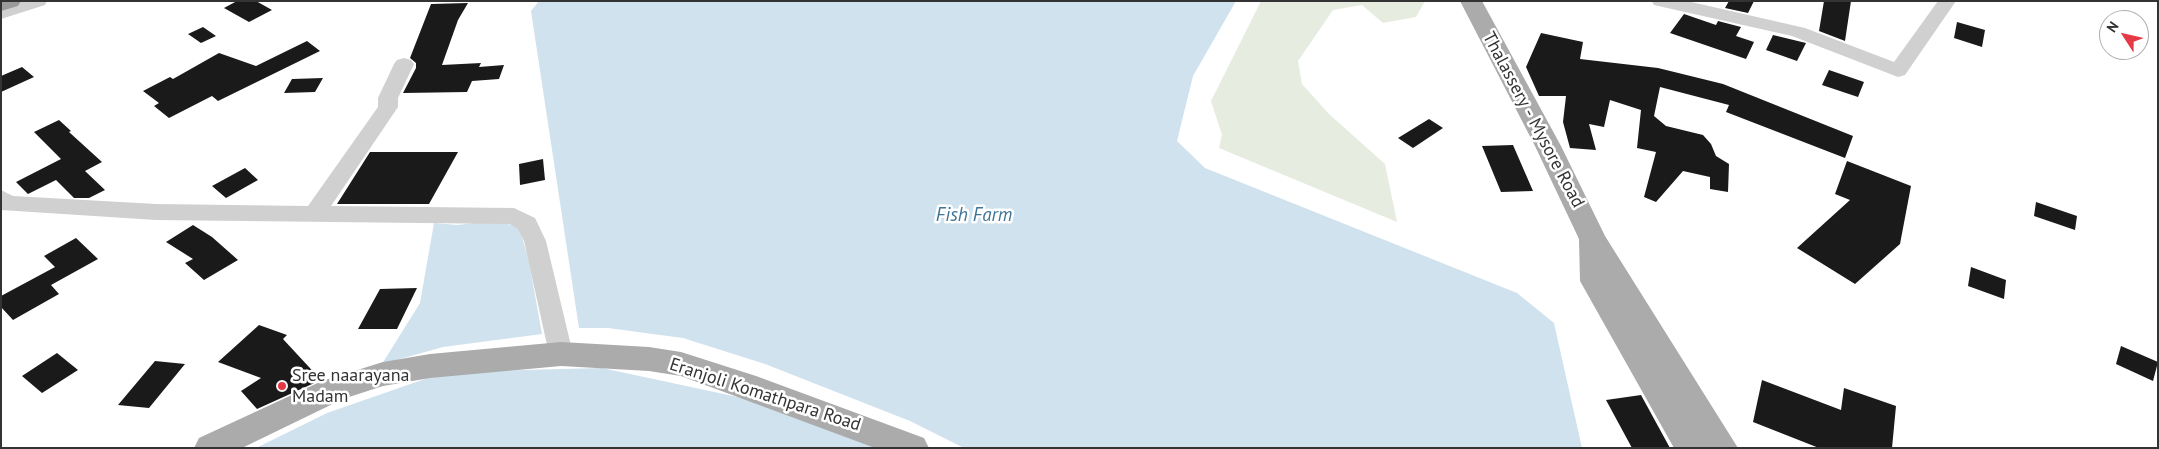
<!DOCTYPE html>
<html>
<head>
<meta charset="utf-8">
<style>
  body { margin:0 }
  #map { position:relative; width:2159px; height:449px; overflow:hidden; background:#fff; font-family:"PT Sans",sans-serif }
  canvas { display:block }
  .frame { position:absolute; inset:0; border:2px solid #333; pointer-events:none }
  .north { position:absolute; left:2099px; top:10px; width:50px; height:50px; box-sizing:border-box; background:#fff; border:1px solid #adadad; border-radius:50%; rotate:305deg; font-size:14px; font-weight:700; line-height:20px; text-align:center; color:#333 }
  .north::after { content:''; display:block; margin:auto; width:18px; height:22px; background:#e63946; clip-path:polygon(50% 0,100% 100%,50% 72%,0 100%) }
</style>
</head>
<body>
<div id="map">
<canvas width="2159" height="449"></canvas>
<div class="frame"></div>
<div class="north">N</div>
</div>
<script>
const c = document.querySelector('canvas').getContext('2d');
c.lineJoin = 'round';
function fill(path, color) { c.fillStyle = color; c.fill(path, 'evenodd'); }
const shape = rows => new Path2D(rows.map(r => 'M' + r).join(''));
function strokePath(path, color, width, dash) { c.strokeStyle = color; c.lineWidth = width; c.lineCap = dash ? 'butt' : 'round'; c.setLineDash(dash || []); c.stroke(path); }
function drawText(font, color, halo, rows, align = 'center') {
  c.font = font + ' "PT Sans",sans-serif'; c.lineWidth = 5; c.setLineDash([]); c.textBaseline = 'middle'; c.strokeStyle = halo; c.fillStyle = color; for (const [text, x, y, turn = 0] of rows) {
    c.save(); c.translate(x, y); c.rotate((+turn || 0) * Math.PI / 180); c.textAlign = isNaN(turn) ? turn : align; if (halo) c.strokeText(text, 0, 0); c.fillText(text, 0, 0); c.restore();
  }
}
const green = shape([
  [1261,1,1425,1,1416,17,1383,23,1362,5,1333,10,1298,61,1302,84,1329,114,1385,164,1397,222,1219,148,1222,135,1211,101]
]);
const water = shape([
  [539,1,1236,1,1193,76,1177,141,1205,168,1517,293,1554,323,1582,448,964,448,910,421,765,364,683,338,608,328,579,328,531,11],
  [490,221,519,226,529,262,542,334,443,347,382,364,420,303,434,223,457,225],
  [602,368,761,402,880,448,256,448,327,413,445,372]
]);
const building = shape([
  [237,1,256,1,272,10,249,22,224,8],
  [1729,1,1754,1,1748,13,1725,8],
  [1824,1,1851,1,1845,41,1819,31],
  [468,3,458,20,442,65,481,63,479,67,504,65,499,79,472,81,467,92,403,93,416,68,416,63,410,58,431,4],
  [1684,14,1716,25,1718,21,1741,27,1736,36,1754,42,1746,59,1670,33],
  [1957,22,1985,30,1982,47,1954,38],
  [203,27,216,36,201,43,188,34],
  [1541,33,1583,42,1580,59,1658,68,1723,84,1853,136,1845,158,1726,112,1729,105,1660,87,1654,116,1666,126,1703,135,1711,144,1716,156,1729,164,1728,192,1710,189,1710,177,1683,171,1656,202,1644,197,1656,152,1637,148,1641,110,1610,100,1604,127,1589,124,1596,150,1570,148,1563,122,1566,96,1539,96,1526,67],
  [1773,35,1806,43,1797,61,1766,50],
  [307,41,320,51,218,101,212,96,169,118,154,106,159,103,143,91,170,77,173,79,219,53,256,66],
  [22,67,34,77,1,92,1,76],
  [1829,70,1864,82,1858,97,1822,85],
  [323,78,315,92,284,93,292,79],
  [1429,119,1443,128,1413,148,1398,138],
  [59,120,71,131,69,132,102,162,85,171,105,190,89,198,74,198,56,180,28,194,16,182,61,159,34,132],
  [1513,145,1533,191,1501,192,1482,146],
  [370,152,458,152,429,204,337,204],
  [543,159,545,180,520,185,519,164],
  [1847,161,1911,186,1900,244,1855,284,1797,248,1850,200,1835,194],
  [245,168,258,180,226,198,212,186],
  [2036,202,2077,216,2075,230,2034,216],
  [193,225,212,237,238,260,204,280,185,263,193,259,166,242],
  [76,238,98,259,51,285,59,294,13,320,1,307,1,296,55,267,44,256],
  [1971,267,2006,280,2004,299,1968,286],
  [417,288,397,329,358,329,380,289],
  [259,325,287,335,283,339,321,380,257,409,241,391,261,378,218,362],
  [2121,346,2158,362,2153,381,2116,364],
  [57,353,78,370,42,393,22,376],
  [155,361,185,364,149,408,118,405],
  [1762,380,1841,410,1844,388,1896,406,1892,448,1819,448,1753,422],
  [1641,395,1670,448,1632,448,1606,400]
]);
const minor = shape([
  [19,1,47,1,45,5,1,19,1,7,19,1],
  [1652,1,1687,1,1805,28,1894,62,1938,1,1956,1,1905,75,1898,77,1792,36,1654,5,1652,1],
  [404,58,411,60,414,64,398,98,398,107,331,206,514,208,535,218,546,241,573,354,570,361,561,364,552,361,549,354,524,241,518,229,510,224,156,220,1,210,1,190,13,196,156,204,308,206,378,107,378,98,394,64,397,60,404,58]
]);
const major = shape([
  [1460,1,1482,1,1561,146,1605,236,1738,448,1674,448,1580,281,1579,239,1535,146,1460,1],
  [561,342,649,347,681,352,756,376,924,438,929,448,875,448,681,376,649,371,561,366,430,378,383,386,343,399,242,448,194,448,199,438,322,381,383,362,430,354,561,342]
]);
const highway = shape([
  [1,1,21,1,18,6,1,11,1,1]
]);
const markers = [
  [282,386,5,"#e63946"]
];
const streetNames = [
  ["Thalassery - Mysore Road",1533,120,62],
  ["Eranjoli Komathpara Road",765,395,18]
];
const poiNames = [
  ["Sree naarayana",292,376],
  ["Madam",292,397]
];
const waterNames = [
  ["Fish Farm",974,216]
];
fill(green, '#e6ecdf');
fill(water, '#cfe2ee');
fill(building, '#1a1a1a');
fill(minor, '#d0d0d0');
fill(major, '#ababab');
fill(highway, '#9a9a9a');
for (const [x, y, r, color] of markers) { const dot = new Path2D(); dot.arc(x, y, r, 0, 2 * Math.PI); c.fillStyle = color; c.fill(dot); strokePath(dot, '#fff', 2); }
drawText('18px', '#333', '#fff', streetNames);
drawText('18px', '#333', '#fff', poiNames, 'left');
drawText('italic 19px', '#3f7597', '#fff', waterNames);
</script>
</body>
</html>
